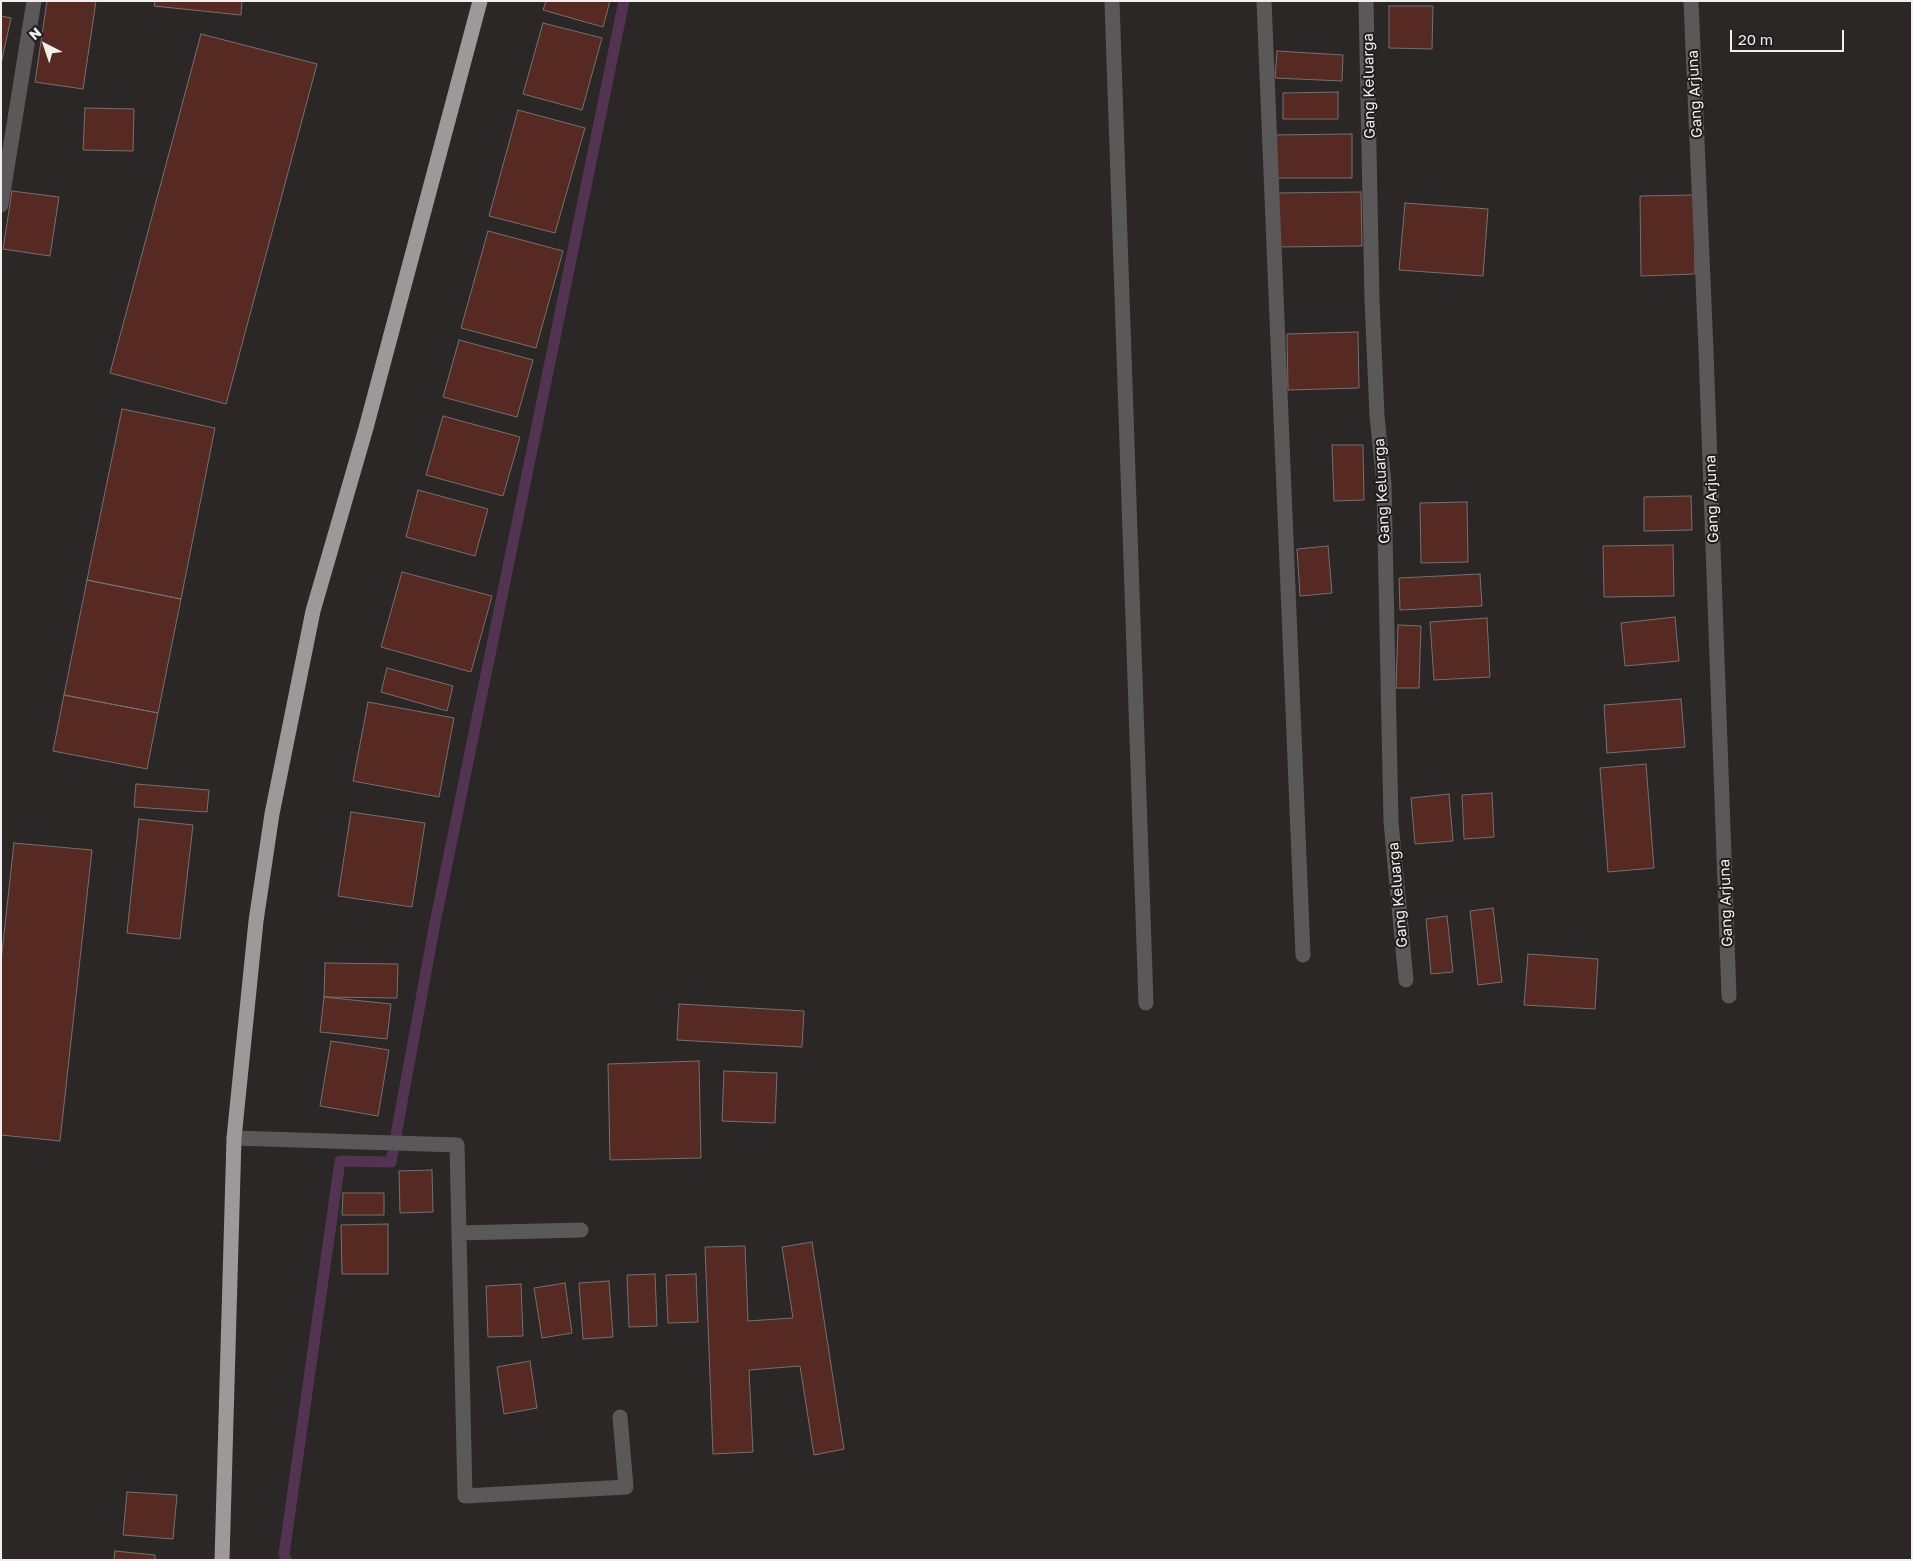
<!DOCTYPE html>
<html>
<head>
<meta charset="utf-8">
<style>
  body { margin:0 }
  #map { position:relative; width:1913px; height:1561px; overflow:hidden; background:#2b2727; font-family:"Golos Text",sans-serif }
  canvas { display:block }
  .frame { position:absolute; inset:0; border:2px solid #f0eeee; pointer-events:none }
  .north { position:absolute; left:20px; top:20px; width:50px; height:50px; -webkit-text-stroke:4px #211d1e; paint-order:stroke; rotate:319deg; font-size:14px; font-weight:700; line-height:20px; text-align:center; color:#f0eeee }
  .north::after { content:''; display:block; margin:auto; width:18px; height:22px; background:#f0eeee; clip-path:polygon(50% 0,100% 100%,50% 72%,0 100%) }
  .scale { position:absolute; left:1730px; top:30px; width:114px; height:22px; box-sizing:border-box; border:2px solid #f0eeee; border-top:0; padding-left:6px; font-size:15px; line-height:18px; white-space:nowrap; color:#f0eeee; -webkit-text-stroke:4px #211d1e; paint-order:stroke }
</style>
</head>
<body>
<div id="map">
<canvas width="1913" height="1561"></canvas>
<div class="frame"></div>
<div class="north">N</div>
<div class="scale">20 m</div>
</div>
<script>
const c = document.querySelector('canvas').getContext('2d');
c.lineJoin = 'round';
const shape = rows => new Path2D(rows.map(r => 'M' + r).join(''));
function strokePath(path, color, width, dash) { c.strokeStyle = color; c.lineWidth = width; c.lineCap = dash ? 'butt' : 'round'; c.setLineDash(dash || []); c.stroke(path); }
function fill(path, color) { c.fillStyle = color; c.fill(path, 'evenodd'); }
function drawText(font, color, halo, rows, align = 'center') {
  c.font = font + ' "Golos Text",sans-serif'; c.lineWidth = 4; c.setLineDash([]); c.textBaseline = 'middle'; c.strokeStyle = halo; c.fillStyle = color; for (const [text, x, y, turn = 0] of rows) {
    c.save(); c.translate(x, y); c.rotate((+turn || 0) * Math.PI / 180); c.textAlign = isNaN(turn) ? turn : align; if (halo) c.strokeText(text, 0, 0); c.fillText(text, 0, 0); c.restore();
  }
}
const stream = shape([
  [286,1560,284,1554,340,1161,391,1162,435,923,624,1]
]);
const building = shape([
  [47,1,96,1,83,89,35,82,47,1],
  [155,1,242,1,241,15,154,6,155,1],
  [546,1,610,1,603,27,543,10,546,1],
  [1389,6,1433,6,1432,49,1389,48,1389,6],
  [1,16,11,18,1,64,1,16],
  [543,23,602,38,582,110,523,94,543,23],
  [201,34,317,64,226,404,110,373,201,34],
  [1277,51,1343,55,1342,81,1275,78,1277,51],
  [1338,92,1338,119,1283,119,1283,93,1338,92],
  [85,108,134,109,133,151,83,150,85,108],
  [518,110,585,128,555,233,489,216,518,110],
  [1352,134,1352,178,1273,178,1272,135,1352,134],
  [12,191,59,197,50,256,3,249,12,191],
  [1361,192,1362,246,1277,247,1276,193,1361,192],
  [1694,195,1695,274,1641,276,1640,196,1694,195],
  [1405,203,1488,209,1483,276,1399,270,1405,203],
  [488,231,563,251,536,348,461,328,488,231],
  [1358,332,1359,388,1288,390,1287,334,1358,332],
  [459,340,533,360,517,417,443,397,459,340],
  [122,409,215,428,181,599,87,580,122,409],
  [443,416,520,437,503,496,426,475,443,416],
  [1332,445,1363,445,1364,500,1334,501,1332,445],
  [418,490,488,509,475,556,406,537,418,490],
  [1691,496,1692,530,1644,531,1644,497,1691,496],
  [1467,502,1468,562,1421,563,1420,503,1467,502],
  [1673,545,1674,596,1604,597,1603,546,1673,545],
  [1328,546,1332,593,1300,596,1297,549,1328,546],
  [402,572,492,596,471,672,381,647,402,572],
  [1480,574,1482,606,1400,610,1399,578,1480,574],
  [87,580,181,599,158,713,64,695,87,580],
  [1675,617,1679,661,1625,666,1621,623,1675,617],
  [1487,618,1490,677,1434,680,1430,622,1487,618],
  [1398,625,1421,626,1419,688,1396,688,1398,625],
  [387,668,453,686,447,711,381,692,387,668],
  [64,695,158,713,147,769,53,751,64,695],
  [1681,699,1685,747,1607,753,1604,705,1681,699],
  [368,702,454,718,439,797,353,781,368,702],
  [1646,764,1654,868,1608,872,1600,768,1646,764],
  [136,784,209,790,207,812,134,807,136,784],
  [1492,793,1494,837,1464,839,1462,795,1492,793],
  [1449,794,1453,841,1415,844,1411,798,1449,794],
  [351,812,425,823,412,907,338,896,351,812],
  [139,819,193,825,180,939,127,933,139,819],
  [14,843,92,850,60,1141,1,1135,1,961,14,843],
  [1493,908,1502,982,1478,985,1470,911,1493,908],
  [1447,916,1453,972,1431,974,1426,919,1447,916],
  [1528,954,1598,959,1595,1009,1524,1005,1528,954],
  [325,963,398,964,397,998,324,997,325,963],
  [324,997,391,1004,387,1039,320,1032,324,997],
  [679,1004,804,1011,802,1047,677,1040,679,1004],
  [331,1041,389,1050,378,1116,320,1106,331,1041],
  [699,1061,701,1158,610,1160,608,1064,699,1061],
  [724,1071,777,1073,775,1123,722,1121,724,1071],
  [432,1170,433,1212,400,1213,399,1171,432,1170],
  [343,1193,384,1193,384,1215,342,1215,343,1193],
  [388,1224,388,1274,342,1274,341,1225,388,1224],
  [812,1242,844,1449,814,1455,800,1366,749,1370,753,1452,713,1454,705,1247,745,1246,748,1321,793,1318,782,1247,812,1242],
  [655,1274,657,1326,629,1327,627,1275,655,1274],
  [696,1274,698,1322,668,1323,666,1275,696,1274],
  [609,1281,613,1337,583,1339,579,1283,609,1281],
  [565,1283,572,1333,542,1338,534,1288,565,1283],
  [521,1284,523,1336,488,1337,486,1286,521,1284],
  [530,1361,537,1408,504,1414,497,1367,530,1361],
  [127,1492,177,1495,173,1539,123,1535,127,1492],
  [115,1551,155,1555,155,1560,114,1560,115,1551]
]);
const lane = shape([
  [234,1138,457,1145,465,1496,626,1487,620,1417],
  [459,1233,581,1230]
]);
const street = shape([
  [1112,1,1146,1003],
  [1264,1,1303,955],
  [1366,1,1372,300,1377,416,1384,484,1391,822,1406,980],
  [1691,1,1706,350,1729,996],
  [1,205,34,1]
]);
const highway = shape([
  [222,1560,234,1138,256,921,272,814,313,611,366,428,480,1]
]);
const streetNames = [
  ["Gang Keluarga",1369,86,-91],
  ["Gang Arjuna",1695,94,-93],
  ["Gang Keluarga",1382,491,-93],
  ["Gang Arjuna",1712,499,-92],
  ["Gang Keluarga",1398,895,-95],
  ["Gang Arjuna",1726,903,-92]
];
strokePath(stream, '#523352', 11);
fill(building, '#562a22');
strokePath(building, '#757070', 1);
strokePath(lane, '#5a5859', 15);
strokePath(street, '#5a5859', 15);
strokePath(highway, '#9d999b', 15);
drawText('15px', '#f0eeee', '#211d1e', streetNames);
</script>
</body>
</html>
